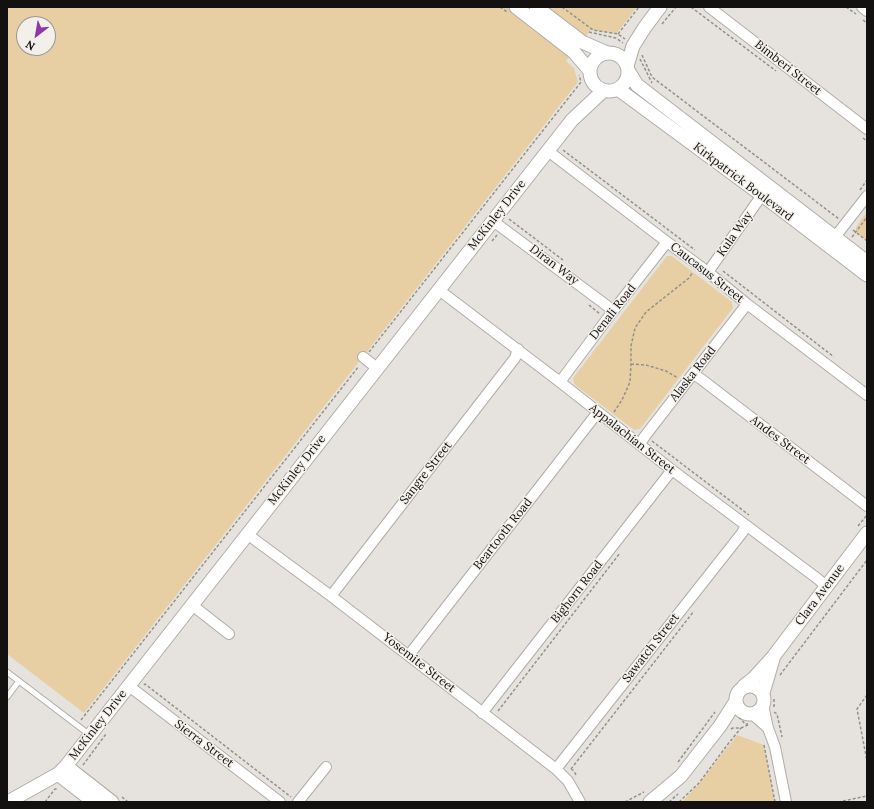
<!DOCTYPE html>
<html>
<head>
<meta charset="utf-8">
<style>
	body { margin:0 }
	#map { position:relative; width:874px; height:809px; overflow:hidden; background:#e6e3de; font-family:Lora,serif }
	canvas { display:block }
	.frame { position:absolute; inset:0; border:8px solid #121110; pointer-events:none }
	.north { position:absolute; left:16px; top:16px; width:40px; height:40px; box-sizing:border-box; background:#f3f0eb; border:1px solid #999793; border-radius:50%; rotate:211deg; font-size:11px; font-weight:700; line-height:16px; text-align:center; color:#121110 }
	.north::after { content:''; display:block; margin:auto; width:14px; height:18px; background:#8c39a8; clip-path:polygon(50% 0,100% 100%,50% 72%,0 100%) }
</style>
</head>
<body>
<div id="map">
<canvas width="874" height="809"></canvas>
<div class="frame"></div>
<div class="north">N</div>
</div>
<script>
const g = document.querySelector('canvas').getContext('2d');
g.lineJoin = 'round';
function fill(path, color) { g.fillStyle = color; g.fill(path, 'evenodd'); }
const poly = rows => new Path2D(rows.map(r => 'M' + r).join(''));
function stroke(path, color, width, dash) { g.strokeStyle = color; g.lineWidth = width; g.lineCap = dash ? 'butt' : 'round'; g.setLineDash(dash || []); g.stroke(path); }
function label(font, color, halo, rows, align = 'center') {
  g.font = font + ' Lora,serif'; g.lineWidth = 3; g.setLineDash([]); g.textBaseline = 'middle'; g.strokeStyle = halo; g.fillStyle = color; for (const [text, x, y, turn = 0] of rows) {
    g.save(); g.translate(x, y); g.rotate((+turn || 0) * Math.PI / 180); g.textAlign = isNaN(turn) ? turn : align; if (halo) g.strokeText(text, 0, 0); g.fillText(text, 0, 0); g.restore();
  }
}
const green = poly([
	[7,7,637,7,616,34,591,30,566,61,574,68,578,82,84,713,7,654],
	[24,24,48,24,48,48,24,48],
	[867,212,867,241,856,232,856,227],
	[667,256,672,256,732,302,733,308,640,429,634,430,574,384,573,378],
	[737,735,764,745,775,802,682,802,698,785]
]);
const path = poly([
	[500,7,507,12],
	[562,7,593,30,618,34,625,39],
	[691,7,776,71],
	[846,7,856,14],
	[863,20,867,23],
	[662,24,676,7],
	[589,32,616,38,623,43],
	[618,34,639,7],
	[642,55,652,77,839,219],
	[640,59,652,83],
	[863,138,867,141],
	[563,150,695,250],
	[860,190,867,180],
	[509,219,563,260],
	[853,230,867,241],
	[852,237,867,217],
	[492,241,497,235],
	[723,271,834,357],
	[589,305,600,314],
	[369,352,581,82,579,75],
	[631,364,646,365,666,371,678,378],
	[614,412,622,400,630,382,631,364,631,346,635,328,646,312,689,278,693,272],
	[652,441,749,515],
	[858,526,867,515],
	[780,675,867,560],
	[144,685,145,684,291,797],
	[867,695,857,709,867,761],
	[774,707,774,697],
	[498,711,620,553],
	[774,712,777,714,782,737],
	[739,717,745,724,748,724],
	[81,720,359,366],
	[731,729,733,728,741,728,750,724],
	[764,745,775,802],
	[678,762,715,712],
	[83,765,106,734],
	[571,769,694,611],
	[571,769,574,771,576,775],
	[122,797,128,802],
	[45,802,55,789,58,789],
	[625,802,644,792],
	[669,802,678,794],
	[679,802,699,783,728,744,741,728],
	[838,802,867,796]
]);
const service = poly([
	[7,672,90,735],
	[7,697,19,681]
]);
const minor = poly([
	[709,7,867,129],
	[862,7,867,11],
	[548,151,667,242,708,272,747,304,867,395],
	[493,221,606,305,613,311],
	[831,242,867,196],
	[708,272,762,195],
	[439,290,560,382,672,470,818,579,827,587],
	[363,357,377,368],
	[693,374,701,379,867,506],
	[560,382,613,311,667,242],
	[640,444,645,436,747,304],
	[247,534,331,596,556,769,568,781,580,802],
	[331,596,515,358,518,349],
	[192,605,229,634],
	[409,655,598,412],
	[129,686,280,802],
	[763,705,768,728,775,747,786,802],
	[482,713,672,470],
	[752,714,768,728],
	[556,769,742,533,746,526],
	[298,802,326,767]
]);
const tertiary = poly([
	[516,7,574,52,590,71],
	[536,7,582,42,607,53],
	'590 72a19 19 0 1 1 38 0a19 19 0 1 1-38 0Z',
	[627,66,633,46,645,27,660,7],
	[629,72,637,85,867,262],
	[618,89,774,204,867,275],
	'736 700a14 14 0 1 1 28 0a14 14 0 1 1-28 0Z',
	[744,686,753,679,773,657,867,533],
	[763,693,773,659],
	[66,766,112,802],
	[58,774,94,802],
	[8,802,58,774,66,766,572,120,603,91],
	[650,802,681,776,720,726,736,701]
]);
const streetNames = [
	["Bimberi Street",788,68,38],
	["Kirkpatrick Boulevard",743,182,37],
	["McKinley Drive",497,215,-52],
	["Kula Way",735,234,-55],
	["Diran Way",554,265,37],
	["Caucasus Street",707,273,38],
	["Denali Road",613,312,-52],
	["Alaska Road",693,374,-52],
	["Appalachian Street",632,439,38],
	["Andes Street",780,440,37],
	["McKinley Drive",297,470,-52],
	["Sangre Street",426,473,-52],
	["Beartooth Road",503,534,-52],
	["Bighorn Road",577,592,-52],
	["Clara Avenue",820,595,-53],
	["Sawatch Street",651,648,-52],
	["Yosemite Street",419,663,38],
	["McKinley Drive",98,725,-52],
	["Sierra Street",204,744,37]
];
fill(green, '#e7cfa3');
stroke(service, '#b0ada8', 7);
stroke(minor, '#b0ada8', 12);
stroke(tertiary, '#b0ada8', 15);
stroke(path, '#93918d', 1.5, [3, 2]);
stroke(service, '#fff', 5);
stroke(minor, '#fff', 10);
stroke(tertiary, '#fff', 13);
label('12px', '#121110', '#f3f0eb', streetNames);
</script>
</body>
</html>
